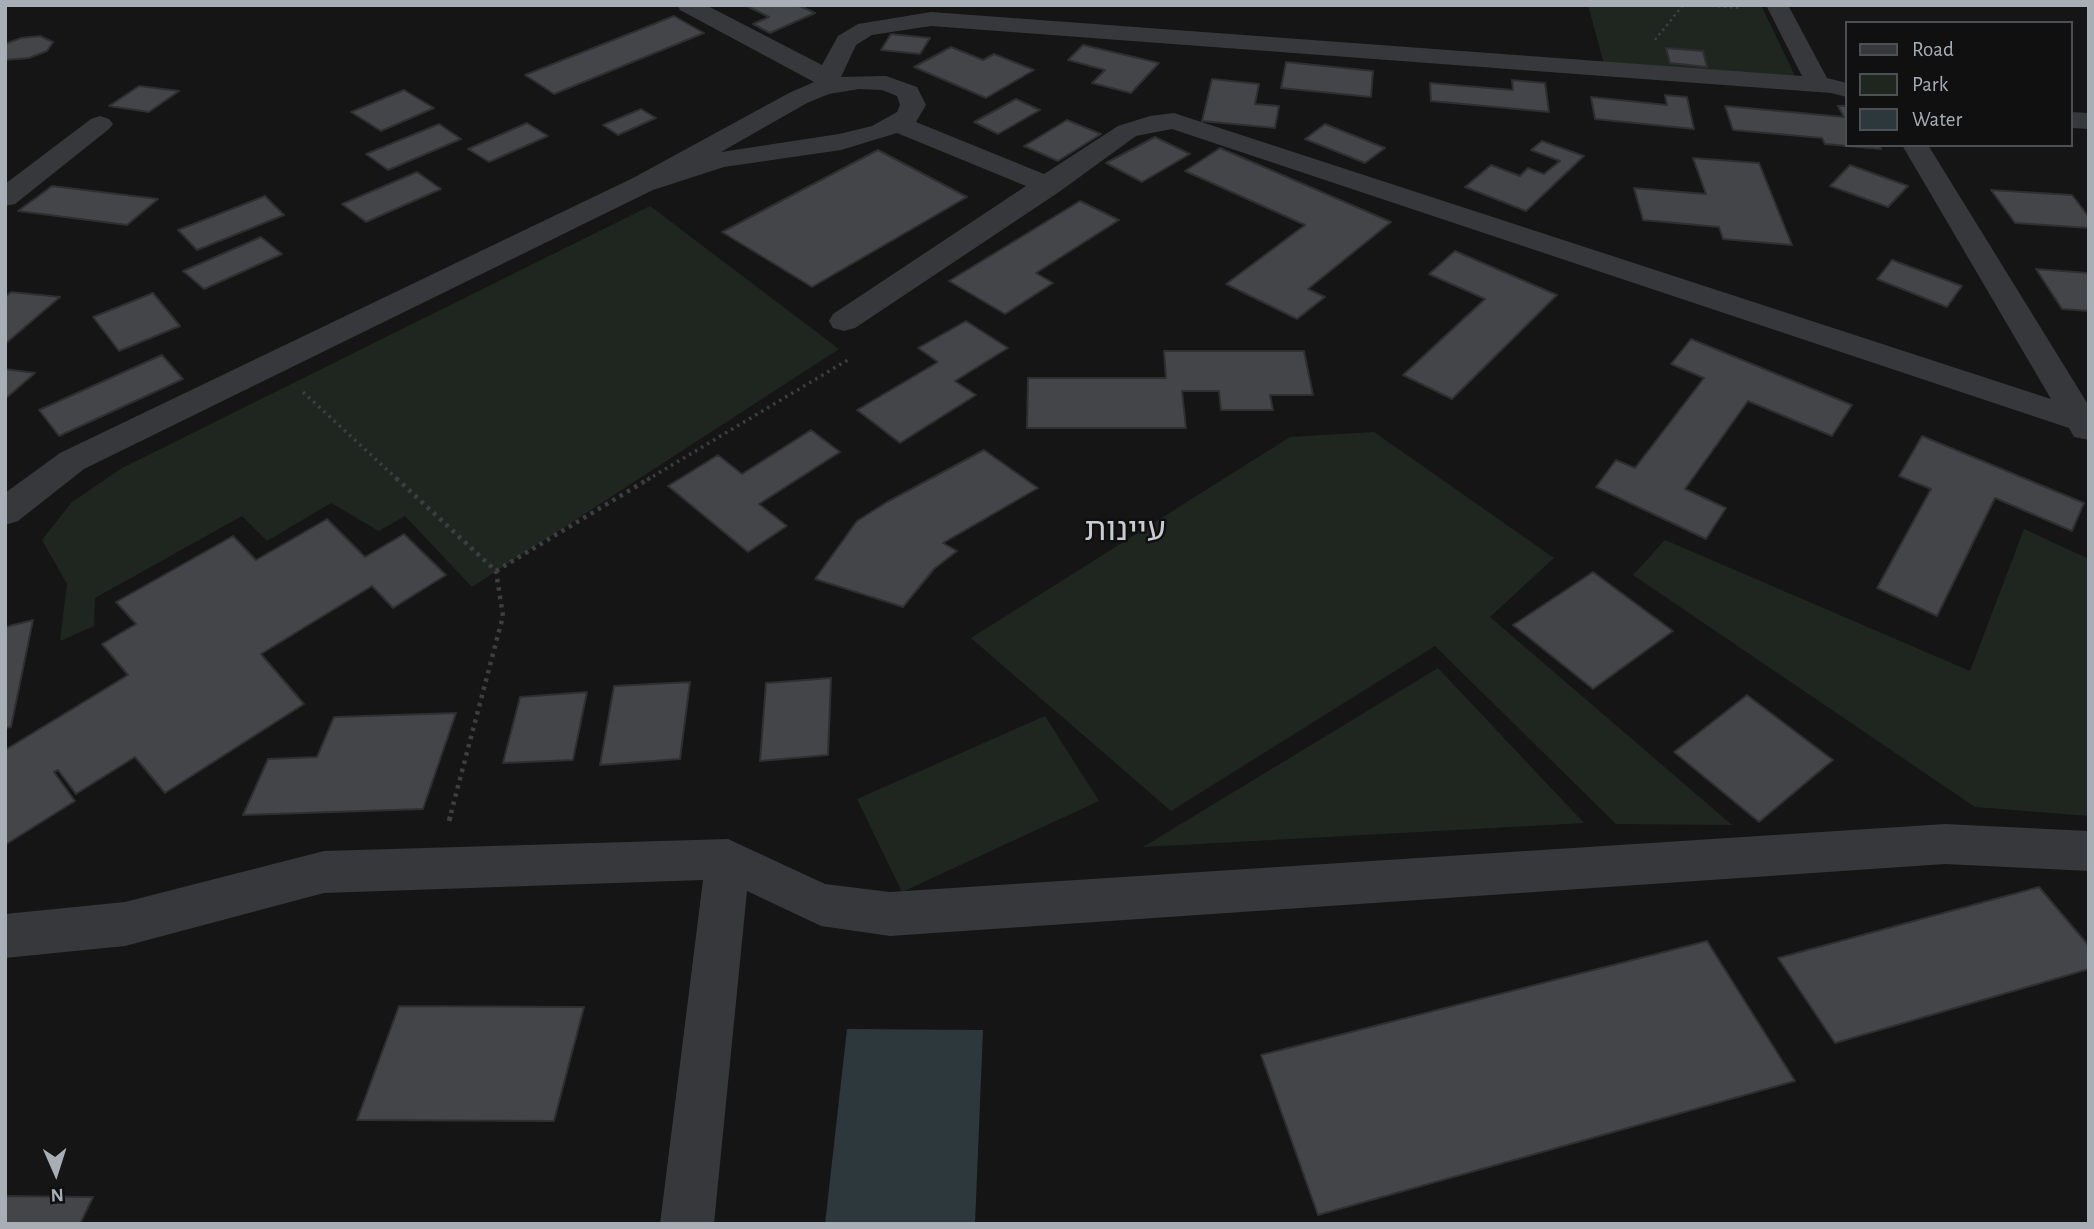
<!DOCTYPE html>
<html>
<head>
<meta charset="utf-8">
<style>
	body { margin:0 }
	#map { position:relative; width:2094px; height:1229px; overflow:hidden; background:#151516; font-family:"Alegreya Sans",sans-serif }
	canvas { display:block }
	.frame { position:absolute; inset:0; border:7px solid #a7aeb6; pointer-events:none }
	.legend { position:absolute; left:1845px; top:21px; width:228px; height:126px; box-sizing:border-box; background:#101011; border:2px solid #4c4f53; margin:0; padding:9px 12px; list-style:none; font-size:21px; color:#a7aeb6 }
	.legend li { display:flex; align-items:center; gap:14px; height:35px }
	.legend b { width:35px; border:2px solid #4c4f53 }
	.north { position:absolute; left:21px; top:1138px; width:70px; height:70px; -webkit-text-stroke:5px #101011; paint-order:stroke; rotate:177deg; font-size:19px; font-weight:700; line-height:28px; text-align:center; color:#a7aeb6 }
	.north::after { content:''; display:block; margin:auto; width:24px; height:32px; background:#a7aeb6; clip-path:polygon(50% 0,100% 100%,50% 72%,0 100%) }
</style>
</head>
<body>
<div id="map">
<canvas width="2094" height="1229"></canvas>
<div class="frame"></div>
<ul class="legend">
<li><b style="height:9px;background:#36383b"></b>Road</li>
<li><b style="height:19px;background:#1f261f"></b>Park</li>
<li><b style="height:19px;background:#2d383c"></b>Water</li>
</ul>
<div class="north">N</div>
</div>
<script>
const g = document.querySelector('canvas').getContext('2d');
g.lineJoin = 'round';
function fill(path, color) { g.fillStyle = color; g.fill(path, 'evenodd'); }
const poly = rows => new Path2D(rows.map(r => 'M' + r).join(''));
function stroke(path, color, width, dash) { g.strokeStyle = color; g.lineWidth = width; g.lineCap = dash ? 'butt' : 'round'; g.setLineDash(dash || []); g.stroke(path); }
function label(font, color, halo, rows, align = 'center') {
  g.font = font + ' "Alegreya Sans","Noto Sans Hebrew",sans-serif'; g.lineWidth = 5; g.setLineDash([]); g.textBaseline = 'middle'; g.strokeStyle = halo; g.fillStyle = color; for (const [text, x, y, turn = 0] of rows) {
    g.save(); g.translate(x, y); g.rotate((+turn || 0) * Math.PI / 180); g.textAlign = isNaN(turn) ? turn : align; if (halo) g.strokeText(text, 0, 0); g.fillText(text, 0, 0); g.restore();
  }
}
const green = poly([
	[1588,5,1761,5,1796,78,1604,64],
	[650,206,839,349,472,587,405,516,379,531,331,503,267,541,242,516,95,598,94,626,60,641,67,584,42,540,72,502,122,468],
	[1374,432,1554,558,1490,617,1732,825,1616,824,1435,646,1171,811,971,638,1290,437],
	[2024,529,2089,559,2089,816,1975,807,1633,575,1665,540,1970,671],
	[1438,668,1584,823,1143,847],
	[1045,716,1099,801,902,892,857,799]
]);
const water = poly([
	[847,1029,983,1030,975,1224,825,1224]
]);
const building = poly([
	[745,5,798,5,815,13,770,33,753,24,769,17,745,5],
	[674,16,704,33,554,94,525,75,674,16],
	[891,34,930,38,920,54,881,50,891,34],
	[40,36,53,42,47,51,29,58,5,60,5,44,21,38,40,36],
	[1083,45,1159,63,1131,93,1092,83,1105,70,1068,60,1083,45],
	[951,47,983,60,994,54,1034,70,986,98,914,67,951,47],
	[1666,48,1703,51,1707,67,1670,63,1666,48],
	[1286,62,1373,71,1371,97,1281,88,1286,62],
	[1212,79,1259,84,1255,104,1279,106,1275,128,1202,121,1212,79],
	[1512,80,1545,83,1549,112,1431,101,1430,83,1513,90,1512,80],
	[139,86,179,91,149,112,109,106,139,86],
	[404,90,434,108,381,131,351,112,404,90],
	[1665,95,1687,97,1694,129,1595,119,1591,97,1667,105,1665,95],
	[1016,99,1040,110,998,134,974,122,1016,99],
	[1725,106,1844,117,1838,106,1847,106,1847,145,1879,145,1881,149,1825,144,1822,138,1733,130,1725,106],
	[641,109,656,118,618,135,603,125,641,109],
	[1067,120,1101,134,1058,161,1024,146,1067,120],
	[527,123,548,136,489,162,468,149,527,123],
	[439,124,461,139,388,170,366,154,439,124],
	[1325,124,1385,148,1365,163,1305,139,1325,124],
	[1155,137,1190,154,1142,182,1106,163,1155,137],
	[1542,141,1584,156,1526,211,1465,187,1491,165,1520,176,1528,168,1544,174,1560,161,1531,150,1542,141],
	[1220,148,1391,222,1308,289,1325,297,1297,319,1226,284,1305,225,1185,171,1220,148],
	[878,150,967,197,812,287,722,232,878,150],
	[1693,158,1759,163,1792,245,1723,239,1719,227,1643,220,1634,188,1706,194,1693,158],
	[1850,165,1908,186,1888,207,1830,186,1850,165],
	[417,172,441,189,366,222,342,204,417,172],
	[52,186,158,199,127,225,18,211,52,186],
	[1991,190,2072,195,2089,217,2089,228,2015,223,1991,190],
	[265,196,284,215,197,250,178,230,265,196],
	[1080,201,1119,220,1036,273,1053,283,1005,314,949,281,1080,201],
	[261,237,282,254,204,289,183,271,261,237],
	[1455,251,1557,295,1452,399,1403,375,1485,299,1429,274,1455,251],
	[1892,260,1962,286,1947,307,1877,279,1892,260],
	[2036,269,2089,273,2089,311,2062,309,2036,269],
	[11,292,60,297,5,344,5,297,11,292],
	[153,293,180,326,119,351,93,317,153,293],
	[966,321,1008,348,955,381,976,395,900,443,857,410,938,362,918,348,966,321],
	[1691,339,1852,405,1832,436,1748,401,1685,489,1726,508,1706,539,1596,487,1616,460,1635,468,1704,378,1671,364,1691,339],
	[1164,351,1304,351,1313,395,1270,395,1273,410,1221,410,1219,391,1182,391,1186,428,1027,428,1028,378,1166,378,1164,351],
	[162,355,183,379,59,436,39,410,162,355],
	[5,369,35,373,5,399,5,369],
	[811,430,840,452,759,504,787,526,748,552,668,486,718,455,742,474,811,430],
	[1922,436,2084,503,2072,531,1995,498,1937,616,1877,588,1931,489,1899,476,1922,436],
	[984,450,1038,488,943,543,957,551,934,569,903,607,815,579,857,521,887,502,984,450],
	[327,519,365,557,404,534,446,575,393,608,372,586,261,654,304,704,165,793,135,757,76,794,58,770,54,772,75,801,5,845,5,750,128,675,102,644,136,624,116,602,233,536,256,560,327,519],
	[1593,572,1673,631,1593,689,1513,625,1593,572],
	[33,620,11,727,5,728,5,627,33,620],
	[831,678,828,755,760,761,766,683,831,678],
	[690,682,680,759,600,765,614,686,690,682],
	[587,692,573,760,503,763,520,697,587,692],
	[1747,695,1833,760,1759,822,1674,752,1747,695],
	[456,713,423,809,243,815,268,759,317,757,334,717,456,713],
	[2039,887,2089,946,2089,969,1835,1043,1778,958,2039,887],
	[1707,941,1795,1081,1318,1215,1261,1055,1707,941],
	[399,1006,584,1007,554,1121,357,1120,399,1006],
	[5,1196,93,1197,80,1224,5,1224,5,1196]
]);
const pathFar3 = poly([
	[1700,5,1741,8],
	[1655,40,1683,5]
]);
const pathFar2 = poly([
	[303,392,398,480],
	[647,480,851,358]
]);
const pathFar1 = poly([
	[396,478,496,571,503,616,451,813],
	[496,571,650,478]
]);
const path = poly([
	[449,821,452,811]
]);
const minor = poly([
	[677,5,706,5,822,65,838,36,858,24,931,12,1802,76,1766,5,1788,5,1827,78,1847,83,1847,97,1831,93,931,26,872,35,856,45,841,77,886,76,917,87,926,105,916,122,1044,174,1118,126,1150,116,1174,113,1183,116,2051,399,1902,145,1928,145,2089,406,2089,440,2074,437,2069,428,1172,129,1136,136,1059,192,855,328,844,331,833,328,829,321,833,314,1026,186,897,133,841,150,724,167,653,190,84,469,18,521,5,525,5,493,60,453,633,178,789,93,814,82,680,10,677,5],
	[859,89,882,90,897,96,900,105,897,112,872,126,839,134,721,152,807,103,829,94,859,89],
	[2071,112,2089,113,2089,129,2071,128,2071,112],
	[100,116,109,119,113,124,109,129,15,204,5,206,5,184,91,119,100,116],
	[1945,824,2089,831,2089,871,1945,864,890,936,821,926,747,891,714,1224,660,1224,703,880,324,893,125,946,5,958,5,914,125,902,324,851,728,839,825,884,890,892,1945,824]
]);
const quarterNames = [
	["עיינות",1125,530]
];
fill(green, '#1f261f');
fill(water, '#2d383c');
fill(building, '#444549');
stroke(building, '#2f2f32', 2);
stroke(pathFar3, '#3c3f42', 2.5, [2.5, 3.5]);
stroke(pathFar2, '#3c3f42', 3.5, [2.5, 4.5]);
stroke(pathFar1, '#3c3f42', 4.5, [3.5, 5]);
stroke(path, '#3c3f42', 5, [4.5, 7]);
fill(minor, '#36383b');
label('32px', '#c8ccd2', '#101011', quarterNames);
</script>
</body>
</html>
